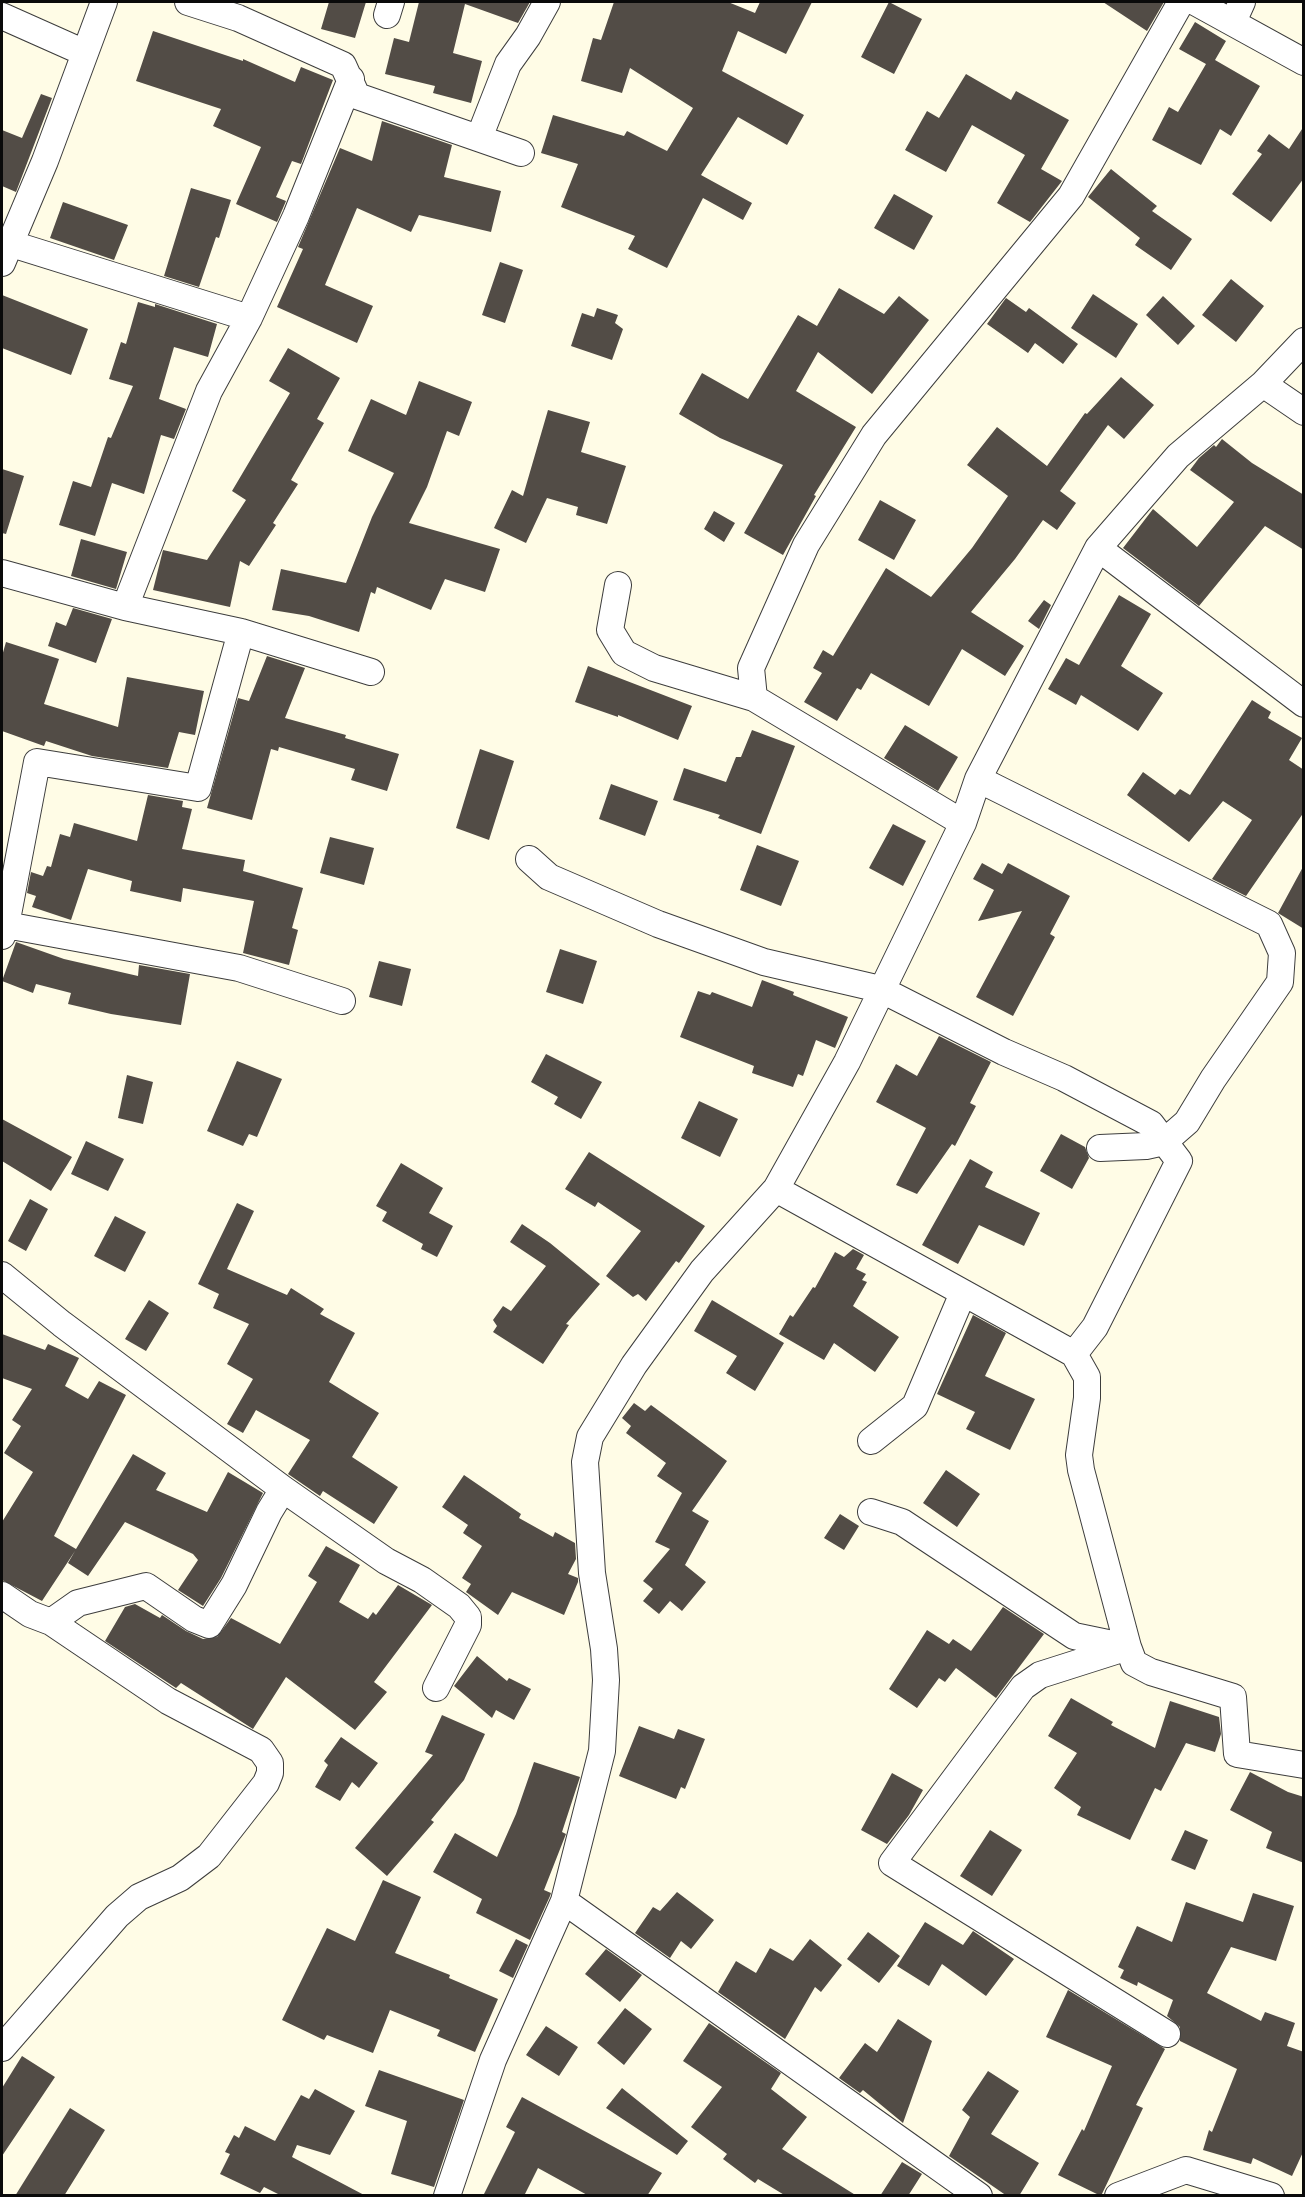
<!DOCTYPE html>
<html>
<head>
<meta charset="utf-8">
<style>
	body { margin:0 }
	#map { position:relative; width:1305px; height:2197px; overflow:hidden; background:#fffce6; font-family:"PT Serif",serif }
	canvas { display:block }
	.frame { position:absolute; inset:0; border:3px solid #0a0a0a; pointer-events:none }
</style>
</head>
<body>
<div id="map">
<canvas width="1305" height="2197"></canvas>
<div class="frame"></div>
</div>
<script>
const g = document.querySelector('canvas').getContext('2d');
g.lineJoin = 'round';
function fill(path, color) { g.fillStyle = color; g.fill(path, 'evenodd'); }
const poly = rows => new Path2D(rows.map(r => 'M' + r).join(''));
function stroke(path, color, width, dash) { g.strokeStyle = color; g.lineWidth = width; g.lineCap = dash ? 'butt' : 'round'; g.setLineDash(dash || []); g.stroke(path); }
const building = poly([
	[329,2,366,2,355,38,321,29],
	[419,2,530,2,518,23,465,4,453,53,482,61,471,103,433,93,435,86,385,74,394,38,409,42],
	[614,2,728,2,755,13,760,2,812,2,786,54,738,31,722,71,804,115,787,145,738,117,701,175,752,203,743,220,703,198,667,268,628,249,635,236,561,207,578,164,541,153,553,115,624,136,627,131,667,151,693,108,630,68,622,93,581,81,593,38,601,40],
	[889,2,922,19,894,74,861,57],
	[1103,2,1164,2,1147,31],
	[1195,22,1226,41,1215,60,1260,86,1231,136,1220,129,1201,165,1152,140,1169,107,1178,112,1206,64,1179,49],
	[153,31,243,61,243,59,295,82,301,67,333,80,301,164,292,161,276,197,286,201,277,222,236,204,261,147,213,126,221,109,136,81],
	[966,74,1011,100,1016,91,1069,120,1041,169,1062,181,1030,222,997,203,1025,155,972,125,946,172,905,150,927,111,939,118],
	[41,94,52,98,16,192,2,186,2,130,22,138],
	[382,121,452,145,444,177,501,191,491,232,419,215,411,232,357,208,325,285,373,306,357,343,277,307,303,249,298,247,340,148,372,161],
	[1304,126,1304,178,1271,222,1232,194,1262,154,1257,151,1269,134,1289,149],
	[1111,169,1157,206,1152,211,1192,239,1171,270,1135,245,1140,238,1088,197],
	[191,188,231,200,219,238,216,237,199,287,164,276],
	[894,194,933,216,914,250,874,228],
	[63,202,128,225,114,260,50,238],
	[500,262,523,270,505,323,482,315],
	[1231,279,1264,306,1236,342,1202,315],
	[839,288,884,314,899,296,929,320,872,394,818,352,796,391,856,427,814,495,816,496,783,555,744,533,783,465,720,438,679,414,702,373,748,399,798,315,817,326],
	[1093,294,1138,324,1116,358,1071,328],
	[2,295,88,329,71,375,2,348],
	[1163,296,1195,326,1178,345,1146,315],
	[1006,298,1026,312,1029,308,1078,344,1063,364,1035,343,1028,353,987,324],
	[138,302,155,307,155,304,217,324,208,357,174,347,159,399,186,409,174,439,161,435,144,494,112,483,95,536,59,525,73,481,91,487,108,437,111,438,133,386,109,379,121,342,126,344],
	[597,308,618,315,615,323,623,329,612,360,571,346,582,313,594,317],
	[288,348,340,378,317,419,324,423,291,480,298,484,273,523,276,525,249,566,240,561,230,607,153,590,163,550,207,560,246,500,232,491,290,393,269,381],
	[1121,377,1154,405,1124,439,1108,425,1060,491,1076,503,1057,530,1043,520,1015,559,971,612,1024,646,1005,676,962,649,929,706,871,673,861,690,857,688,837,721,804,702,822,673,813,668,823,650,833,656,886,568,931,597,972,548,1008,496,967,465,997,427,1047,466,1085,413,1087,414],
	[419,381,472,402,459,436,447,431,427,487,409,523,500,549,485,592,445,579,431,610,377,587,375,594,371,592,359,632,309,616,272,610,281,569,346,583,372,517,394,473,348,451,371,399,406,415],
	[548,410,590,422,581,452,626,466,607,524,576,515,578,507,547,498,526,543,494,528,512,490,523,496],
	[1222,439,1252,463,1304,495,1304,550,1265,526,1199,606,1123,548,1153,509,1197,547,1234,502,1190,470,1199,458,1214,445,1216,447],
	[2,469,24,476,6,534,2,533],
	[880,500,916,520,894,560,858,540],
	[714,511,735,523,724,542,704,529],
	[81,539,127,552,116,589,71,576],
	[1119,595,1151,614,1121,666,1163,693,1138,731,1081,695,1076,705,1048,689,1066,658,1079,665],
	[1044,600,1051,605,1039,629,1028,621],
	[73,608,112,619,96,663,48,646,56,622,66,626],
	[6,642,59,659,44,704,118,727,127,677,204,691,195,735,179,732,168,768,92,756,46,741,44,746,2,731,2,656],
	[267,656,305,668,285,718,346,735,345,738,399,754,387,791,351,780,355,769,279,747,278,751,271,749,252,820,207,808,238,698,249,701],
	[588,666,692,706,678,740,618,715,618,717,575,702],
	[1252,700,1271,712,1268,718,1302,738,1289,760,1304,770,1304,812,1246,896,1212,879,1252,820,1223,801,1189,842,1127,795,1143,772,1175,795,1180,789,1190,795],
	[905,725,958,757,938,791,884,758],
	[752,730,795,746,761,834,718,818,720,815,673,800,684,768,726,782,736,757,741,757],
	[480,749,514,761,489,840,456,828],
	[611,784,658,801,645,836,599,819],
	[148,795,183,801,182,807,192,809,182,849,245,860,243,871,303,888,292,928,298,930,289,965,243,953,254,901,183,888,181,902,130,891,132,881,88,869,71,920,32,907,36,896,27,893,31,872,43,876,47,866,51,867,60,834,70,837,74,823,137,841],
	[893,824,926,841,903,886,869,868],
	[330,837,374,848,364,885,320,873],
	[757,845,799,861,781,906,740,890],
	[982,863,1002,874,1008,863,1070,896,1050,934,1055,937,1013,1016,976,997,1022,911,978,921,994,890,973,879],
	[1304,865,1304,929,1278,913],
	[16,942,64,959,138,976,139,965,190,974,181,1025,111,1014,68,1004,71,993,36,984,33,993,2,981],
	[560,949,597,961,583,1004,546,992],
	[379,961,411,969,402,1006,369,997],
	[762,980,794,992,793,995,848,1017,835,1048,816,1040,803,1076,798,1074,793,1087,752,1073,754,1066,680,1037,698,991,710,995,712,992,752,1007],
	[939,1036,991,1062,970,1103,976,1106,955,1146,952,1144,917,1194,896,1185,926,1128,876,1102,896,1064,917,1076],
	[546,1054,602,1082,581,1119,554,1104,558,1097,531,1082],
	[237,1061,282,1079,257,1137,249,1134,243,1146,207,1131],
	[127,1075,153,1082,143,1124,118,1118],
	[699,1101,738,1119,720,1157,681,1138],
	[2,1119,72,1157,51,1191,2,1161],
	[1061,1134,1085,1147,1089,1158,1072,1189,1040,1171],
	[86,1141,124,1159,108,1191,71,1174],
	[589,1152,705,1226,679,1263,676,1261,646,1301,638,1294,633,1297,606,1276,641,1231,598,1202,595,1207,565,1189],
	[970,1159,993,1172,985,1187,1040,1213,1024,1246,979,1225,958,1264,922,1245],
	[401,1163,443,1188,429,1213,453,1226,437,1257,421,1249,423,1244,382,1221,387,1212,376,1206],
	[30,1199,48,1209,26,1251,8,1241],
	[237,1203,254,1211,227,1269,287,1295,291,1288,324,1309,320,1314,355,1333,329,1382,379,1413,352,1457,398,1487,374,1524,323,1491,320,1496,288,1474,310,1440,256,1410,243,1433,227,1424,253,1379,227,1364,249,1324,213,1308,219,1294,198,1284],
	[115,1216,146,1232,125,1272,94,1256],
	[522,1224,550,1243,600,1284,566,1324,569,1325,543,1364,493,1332,497,1326,493,1320,503,1306,511,1311,546,1266,510,1242],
	[853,1249,864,1255,856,1269,866,1274,862,1280,867,1282,853,1306,899,1337,875,1372,834,1343,824,1360,779,1334,790,1315,793,1317,813,1287,815,1288,835,1252,844,1257],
	[149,1300,169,1313,146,1351,125,1339],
	[712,1300,784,1343,755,1391,726,1373,737,1356,694,1331],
	[973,1315,1006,1333,985,1376,1035,1399,1010,1450,966,1429,975,1412,937,1394],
	[2,1334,45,1350,48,1344,79,1358,65,1386,88,1399,99,1381,126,1395,54,1536,76,1549,133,1454,166,1473,156,1490,207,1512,228,1472,263,1493,221,1578,203,1606,178,1590,198,1560,193,1554,125,1522,88,1576,68,1563,75,1551,42,1601,2,1580,2,1522,33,1472,4,1453,21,1426,12,1420,32,1389,2,1378],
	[634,1403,645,1411,651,1405,727,1461,692,1511,709,1521,685,1565,706,1582,682,1611,670,1601,659,1614,643,1601,653,1589,643,1581,670,1549,655,1542,682,1493,657,1476,666,1463,626,1433,631,1426,622,1418],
	[946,1470,980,1494,957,1527,923,1503],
	[464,1475,521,1514,519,1518,553,1537,555,1532,575,1543,576,1559,568,1574,578,1578,578,1582,564,1615,512,1592,498,1615,466,1592,471,1584,462,1578,482,1546,463,1533,468,1525,442,1507],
	[840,1514,859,1526,844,1550,824,1538],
	[326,1546,360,1565,339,1602,368,1619,373,1612,376,1615,398,1585,432,1605,374,1682,387,1692,355,1730,286,1677,253,1729,181,1683,176,1688,105,1641,125,1607,135,1604,160,1618,162,1615,186,1631,203,1639,217,1637,231,1618,280,1644,317,1582,308,1576],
	[1003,1607,1044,1634,996,1698,956,1668,945,1682,939,1678,917,1708,889,1689,927,1630,949,1644,953,1639,971,1651],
	[477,1656,507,1681,509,1678,531,1689,514,1720,496,1710,492,1718,454,1686],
	[1071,1698,1113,1722,1111,1725,1155,1748,1170,1701,1219,1717,1221,1734,1215,1752,1186,1743,1161,1791,1155,1788,1130,1840,1077,1815,1081,1807,1054,1788,1077,1753,1048,1736],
	[442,1715,485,1734,464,1780,431,1820,434,1822,387,1876,355,1848,433,1755,425,1752],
	[639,1726,674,1739,678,1729,705,1739,685,1789,681,1787,676,1799,619,1776],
	[341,1737,378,1763,359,1788,352,1782,340,1801,315,1787,328,1765,324,1761],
	[534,1762,580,1777,562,1832,566,1834,564,1839,544,1890,551,1893,550,1896,530,1940,476,1913,482,1899,433,1872,455,1833,497,1857,516,1814],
	[1250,1772,1288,1792,1304,1797,1304,1863,1266,1848,1272,1832,1230,1810],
	[892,1773,923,1790,909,1815,887,1844,861,1830],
	[990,1830,1022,1850,992,1896,960,1876],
	[1185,1830,1208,1840,1195,1870,1171,1860],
	[383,1880,421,1897,395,1953,450,1975,449,1978,498,1999,475,2052,437,2036,440,2030,390,2010,373,2053,327,2035,324,2040,282,2020,327,1928,355,1941],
	[677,1892,714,1920,691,1949,681,1941,670,1958,635,1933,653,1907,660,1911],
	[1253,1893,1294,1906,1276,1961,1231,1947,1207,1993,1261,2021,1265,2012,1295,2023,1287,2046,1304,2052,1304,2150,1292,2176,1253,2158,1251,2164,1203,2150,1209,2130,1212,2132,1237,2069,1180,2041,1180,2027,1167,2016,1173,2000,1138,1982,1137,1986,1120,1978,1124,1970,1118,1967,1137,1926,1172,1942,1186,1902,1243,1922],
	[925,1922,963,1945,973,1931,1014,1959,986,1996,942,1964,929,1986,897,1966],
	[868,1932,900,1956,879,1983,847,1959],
	[516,1939,528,1945,513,1978,499,1971],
	[810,1939,842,1965,821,1992,815,1987,785,2039,718,1992,736,1961,756,1973,770,1948,793,1961],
	[606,1949,642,1975,620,2002,585,1974],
	[1068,1990,1165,2049,1136,2105,1143,2108,1101,2196,1058,2175,1082,2129,1084,2131,1112,2066,1046,2037],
	[625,2008,652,2029,624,2065,597,2043],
	[898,2019,932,2041,903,2123,863,2090,860,2093,839,2078,865,2043,877,2052],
	[709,2023,781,2073,771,2089,807,2117,782,2149,857,2196,786,2196,758,2179,755,2183,723,2159,727,2154,691,2127,722,2087,683,2061],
	[546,2026,578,2047,559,2076,526,2055],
	[22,2056,55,2077,2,2156,2,2088],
	[379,2070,464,2100,434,2187,391,2174,407,2121,365,2106],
	[988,2071,1019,2091,991,2134,1039,2163,1019,2196,1007,2196,949,2156,970,2117,962,2110],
	[622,2088,688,2141,677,2155,606,2108],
	[315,2089,355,2111,330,2155,297,2145,292,2157,366,2196,282,2196,264,2187,260,2193,220,2174,230,2154,225,2152,234,2135,239,2138,245,2126,275,2141,301,2095,309,2099],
	[522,2097,662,2173,647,2196,589,2196,538,2168,524,2196,483,2196,515,2132,506,2127],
	[70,2108,105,2130,64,2196,15,2196],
	[902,2162,922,2174,908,2196,880,2196]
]);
const minor = poly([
	[188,2,238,18,343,65,357,96,521,153],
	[1195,2,1304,62],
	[387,15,391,2],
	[2,16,85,53],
	[1233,22,1242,2],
	[479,138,508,64,528,36,547,2],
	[2,241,249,318],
	[2,263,45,161,104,2],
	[1263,384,1304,412],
	[1098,548,1304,704],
	[2,573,125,607,241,632,371,672],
	[618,585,610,630,624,653,654,668,754,698],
	[125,607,209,391,249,318,296,216,351,79],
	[978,779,1269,924,1282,953,1280,982,1213,1079,1187,1122,1164,1142,1146,1146,1100,1148],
	[963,823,754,698,751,668,806,545,874,435,1071,196,1181,2],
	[529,859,549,877,658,924,764,962,880,989,1004,1052,1064,1078,1151,1124,1179,1161,1095,1327,1074,1354],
	[6,925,239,968,342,1001],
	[2,936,6,925,37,762,198,788,241,632],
	[776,1189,1074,1354,1087,1377,1087,1398,1079,1455,1081,1470,1128,1647,1134,1663,1151,1672,1233,1697,1237,1754,1304,1765],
	[2,1275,62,1324,283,1489,386,1561,422,1580,459,1606,468,1617,468,1625,436,1688],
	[871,1441,915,1406,963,1293],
	[871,1512,902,1522,1074,1636,1127,1647],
	[2,1595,30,1614,51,1622,78,1603,146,1586,194,1619,209,1625,234,1585,269,1512,283,1489],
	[1128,1647,1040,1675,1023,1687,892,1863,1167,2034],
	[564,1901,979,2196],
	[2,2048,117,1916,139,1897,180,1878,209,1856,266,1783,270,1773,270,1763,261,1750,168,1701,51,1622],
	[447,2196,493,2060,564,1901,602,1751,606,1680,604,1649,592,1573,585,1462,590,1437,634,1365,702,1271,776,1189,847,1062,963,823,978,779,1098,548,1178,456,1263,384,1304,341],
	[1118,2196,1186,2170,1271,2196]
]);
fill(building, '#524c46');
stroke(minor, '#3d3d3d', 28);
stroke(minor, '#fff', 26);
</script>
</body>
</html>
